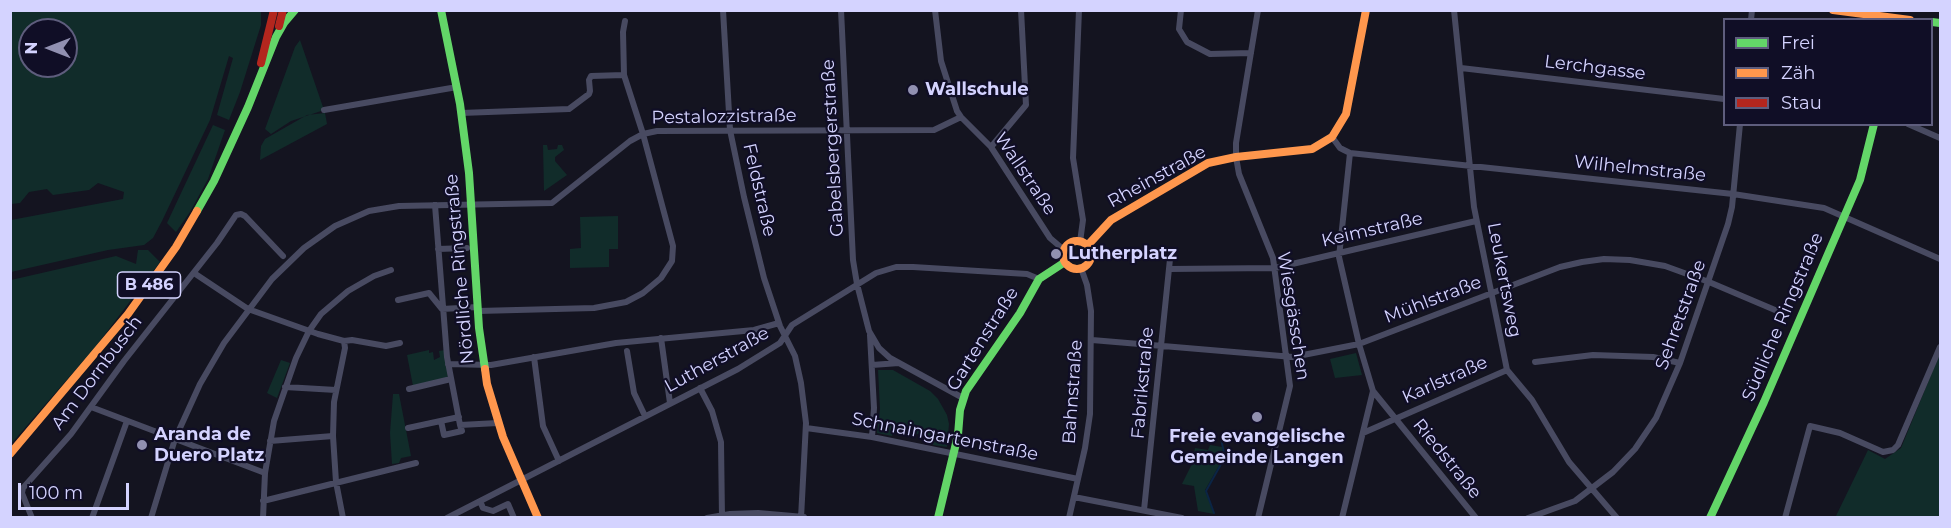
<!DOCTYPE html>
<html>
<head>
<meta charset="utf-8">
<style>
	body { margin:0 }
	#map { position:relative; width:1951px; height:528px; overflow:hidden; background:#141420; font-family:Montserrat,sans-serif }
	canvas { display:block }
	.frame { position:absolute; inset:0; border:12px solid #d4d3ff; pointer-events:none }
	.legend { position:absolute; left:1723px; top:18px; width:210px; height:108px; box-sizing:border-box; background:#100e26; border:2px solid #5e5d7d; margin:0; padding:8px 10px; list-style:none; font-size:18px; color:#d4d3ff }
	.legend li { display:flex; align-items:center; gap:12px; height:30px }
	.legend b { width:30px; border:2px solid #5e5d7d }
	.north { position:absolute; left:18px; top:18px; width:60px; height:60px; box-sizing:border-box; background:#100e26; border:2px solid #5e5d7d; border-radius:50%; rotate:270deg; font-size:16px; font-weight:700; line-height:24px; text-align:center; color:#d4d3ff }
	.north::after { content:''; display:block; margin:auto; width:21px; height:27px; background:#9190b1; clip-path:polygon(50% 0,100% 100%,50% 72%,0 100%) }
	.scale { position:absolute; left:18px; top:483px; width:111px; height:27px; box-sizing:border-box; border:3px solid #d4d3ff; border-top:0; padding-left:8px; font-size:18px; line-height:21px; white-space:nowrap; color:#d4d3ff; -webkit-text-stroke:4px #100e26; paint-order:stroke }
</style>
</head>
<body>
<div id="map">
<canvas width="1951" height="528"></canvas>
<div class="frame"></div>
<ul class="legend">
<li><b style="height:8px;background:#63d668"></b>Frei</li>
<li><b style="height:8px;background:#ff974d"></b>Zäh</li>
<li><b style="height:8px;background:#b3261e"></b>Stau</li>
</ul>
<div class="north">N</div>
<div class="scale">100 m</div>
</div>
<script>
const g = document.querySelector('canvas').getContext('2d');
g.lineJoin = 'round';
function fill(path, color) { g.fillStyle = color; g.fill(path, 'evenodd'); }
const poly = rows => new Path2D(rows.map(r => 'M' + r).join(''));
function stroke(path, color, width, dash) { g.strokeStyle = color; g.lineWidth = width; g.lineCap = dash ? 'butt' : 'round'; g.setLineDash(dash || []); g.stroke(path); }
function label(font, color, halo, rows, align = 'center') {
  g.font = font + ' Montserrat,sans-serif'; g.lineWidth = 4.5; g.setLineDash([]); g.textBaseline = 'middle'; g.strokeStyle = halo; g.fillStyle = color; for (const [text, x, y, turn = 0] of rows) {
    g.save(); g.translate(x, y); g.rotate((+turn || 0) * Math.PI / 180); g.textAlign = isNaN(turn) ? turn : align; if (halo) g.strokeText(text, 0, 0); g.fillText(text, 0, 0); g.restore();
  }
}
const green = poly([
	[11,10,261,11,261,25,240,92,229,120,217,115,233,58,229,56,210,120,162,221,153,238,144,245,108,250,11,272,11,220,123,199,124,192,98,183,89,190,53,195,47,189,29,192,20,203,11,204],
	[30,30,66,30,66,66,30,66],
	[300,40,324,110,291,121,271,134,265,129,295,47],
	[325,113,327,124,260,160,261,146,265,139,307,115],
	[213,125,225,130,208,179,190,212,176,232,167,223],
	[543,145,547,145,548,150,557,149,558,145,562,145,564,150,555,157,555,161,567,175,544,191],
	[618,216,618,249,609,249,609,267,570,268,570,249,581,248,580,217],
	[138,250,148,250,160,262,96,346,11,444,11,280,116,256,136,264],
	[429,350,429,353,433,352,434,360,440,357,439,351,445,350,448,378,413,386,407,355],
	[1356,353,1362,375,1335,378,1330,359],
	[1940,353,1940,517,1835,518,1868,450,1885,459,1901,448],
	[281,360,290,363,277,398,267,393],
	[878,370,893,370,930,391,938,399,947,415,949,424,947,447,933,445,934,437,894,430,892,436,877,433,880,409],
	[393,394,399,394,411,456,401,458,399,463,392,464,390,433],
	[1210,445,1222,447,1224,457,1205,490,1214,514,1198,511,1194,486,1182,484,1192,464,1195,448,1208,450]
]);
const stream = poly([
	[1214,513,1206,491,1225,457,1221,439]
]);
const street = poly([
	[723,10,730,130,744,197,764,278,780,326,795,356,801,383,806,423,801,518],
	[841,10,853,260,857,284,869,331,879,348,890,358,963,398],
	[935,10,941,61,957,111,961,117,991,147,1050,238,1064,250],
	[1079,10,1073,158,1083,220,1080,242],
	[1181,10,1179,29,1187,42,1210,54,1251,53],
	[1454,10,1474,207,1507,370,1532,400,1569,462,1617,518],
	[1751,20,1752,10],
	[1461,68,1724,99],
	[624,75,623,32,625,21],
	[324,110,457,87],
	[461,113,569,109,589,94,590,91,589,80,591,76,624,75,643,134,673,246,672,261,661,278,643,293,626,302,594,308,478,311],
	[1908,124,1940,138],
	[1332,137,1340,148,1350,153,1733,194,1824,208,1940,259],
	[991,147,1026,105,1021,10],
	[435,205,447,357,460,425,498,423],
	[438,249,467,248],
	[1169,269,1275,268,1476,221],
	[194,273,248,309,318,334,344,341,352,340,386,346,400,343],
	[398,300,429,293,442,309,478,307],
	[870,335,874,408,872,437],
	[661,338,670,403],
	[1092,340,1293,357,1359,344,1560,267,1582,262,1604,259,1630,260,1665,266,1709,282,1775,310],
	[627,351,634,393,645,416],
	[534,357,543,426,559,461],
	[1535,362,1593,355,1653,357,1680,363],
	[448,364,491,365,616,343,754,330,779,323],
	[872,365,899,363],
	[285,387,336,390],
	[700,388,712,411,721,442,722,518],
	[409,389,451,379],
	[1373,391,1476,518],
	[91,407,265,473],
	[441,421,444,435,462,431,460,425],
	[408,428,459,417],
	[806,428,872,437,1078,479],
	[1363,433,1507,370],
	[270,441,333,436],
	[1074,497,1182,518],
	[263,501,416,463],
	[480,501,483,508,493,511,508,504,514,518],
	[1144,510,1170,259],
	[32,518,22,493,23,488,71,434,124,361,217,243,236,215,241,214,245,216,283,256],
	[92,518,127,421],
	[151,518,175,439,200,384,224,343,272,279,304,248,335,226,369,211,399,206,552,203,630,141,643,134,657,131,934,130,961,117],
	[263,518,265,473,274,421,296,358,309,331,321,314,348,291,374,276,391,270],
	[343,518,336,482,333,436,334,402,345,348,344,341],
	[447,518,738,369,780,343,792,325,876,273,896,267,913,267,1027,274,1039,279],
	[707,518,730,514,758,513,804,517],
	[1069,518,1085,448,1090,414,1091,311,1087,285,1081,268],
	[1258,518,1290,386,1273,258,1239,174,1236,157,1236,143,1258,10],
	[1342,518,1373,391,1359,344,1339,257,1350,153],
	[1528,518,1575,501,1613,472,1635,449,1656,418,1680,363,1728,224,1732,207,1740,124],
	[1785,518,1810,426,1840,433,1883,452,1893,450,1898,445,1940,347]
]);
const fast = poly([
	[441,10,460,104,469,173,479,328,485,369],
	[1932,22,1940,23],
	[197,211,214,181,248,107,276,37,284,23,295,10],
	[938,518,958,435,960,410,966,391,1020,313,1039,279,1065,262],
	[1710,518,1764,402,1860,180,1874,124]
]);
const slow = poly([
	[1833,10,1910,20],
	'1063 255a14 14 0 1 1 28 0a14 14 0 1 1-28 0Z',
	[1087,246,1111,220,1208,163,1236,157,1312,149,1332,137,1346,114,1366,10],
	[485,369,487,384,503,437,538,518],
	[10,454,128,314,176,247,197,211]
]);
const jam = poly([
	[279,26,283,10],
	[261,63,274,10]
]);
const markers = [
	[913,90,6,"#9190b1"],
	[1056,254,6,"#9190b1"],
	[1257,417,6,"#9190b1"],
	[142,445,6,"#9190b1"]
];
const shields = [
	[149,285,63]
];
const shieldNames = [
	["B 486",149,285]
];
const streetNames = [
	["Lerchgasse",1595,68,7],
	["Pestalozzistraße",724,117,-1],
	["Gabelsbergerstraße",833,148,-93],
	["Wilhelmstraße",1640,169,6],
	["Wallstraße",1025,174,56],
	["Rheinstraße",1157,177,-29],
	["Feldstraße",759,190,77],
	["Keimstraße",1372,230,-13],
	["Nördliche Ringstraße",460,269,-95],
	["Leukertsweg",1504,280,79],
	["Mühlstraße",1433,300,-21],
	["Sehretstraße",1681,315,-70],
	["Wiesgässchen",1293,316,81],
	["Südliche Ringstraße",1783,317,-67],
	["Gartenstraße",983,339,-58],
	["Lutherstraße",717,360,-29],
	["Am Dornbusch",97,373,-53],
	["Karlstraße",1445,380,-24],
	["Fabrikstraße",1143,383,-85],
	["Bahnstraße",1073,392,-86],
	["Schnaingartenstraße",945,437,11],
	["Riedstraße",1447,459,51]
];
const poiNames = [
	["Wallschule",925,90],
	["Lutherplatz",1068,254],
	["Aranda de",154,435],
	["Duero Platz",154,456],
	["Freie evangelische",1257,437,"center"],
	["Gemeinde Langen",1257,458,"center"]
];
fill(green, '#112c2a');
stroke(stream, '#0b2545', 2);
stroke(street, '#484a61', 6);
stroke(fast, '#63d668', 8);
stroke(slow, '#ff974d', 8);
stroke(jam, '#b3261e', 8);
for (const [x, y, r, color] of markers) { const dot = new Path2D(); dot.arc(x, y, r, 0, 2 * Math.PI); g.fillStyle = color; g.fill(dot); stroke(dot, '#100e26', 2); }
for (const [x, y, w] of shields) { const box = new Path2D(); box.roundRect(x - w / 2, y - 13, w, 26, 4.5); g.fillStyle = '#100e26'; g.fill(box); stroke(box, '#d4d3ff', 1.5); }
label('bold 16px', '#d4d3ff', null, shieldNames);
label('18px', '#d4d3ff', '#100e26', streetNames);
label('bold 18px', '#d4d3ff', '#100e26', poiNames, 'left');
</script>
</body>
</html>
